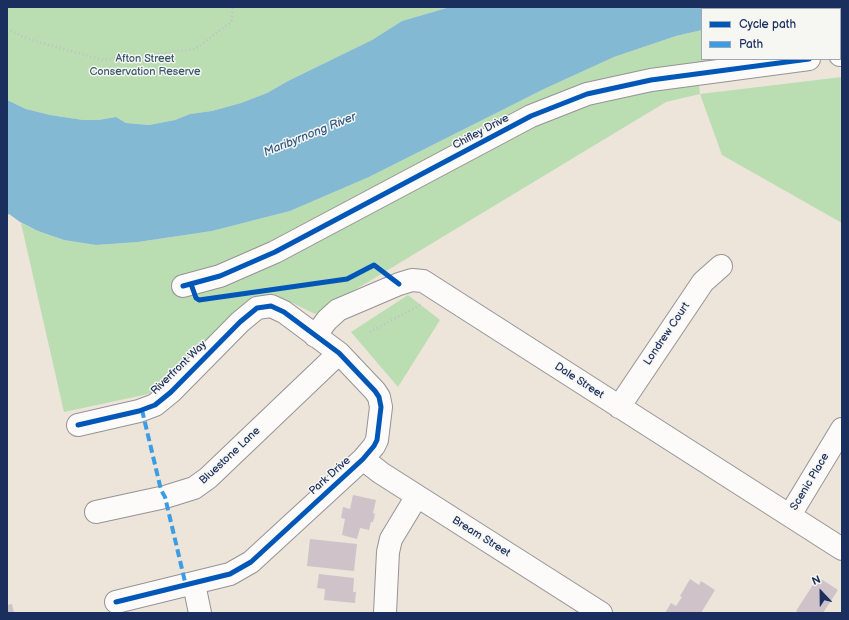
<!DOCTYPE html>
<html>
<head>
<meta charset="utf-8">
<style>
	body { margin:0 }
	#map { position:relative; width:849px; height:620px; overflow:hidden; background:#ede4da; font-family:"Balsamiq Sans",sans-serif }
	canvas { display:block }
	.frame { position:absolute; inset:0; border:8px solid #1b2f5e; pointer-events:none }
	.legend { position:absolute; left:701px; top:8px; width:140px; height:52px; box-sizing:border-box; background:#f6f6f2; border:1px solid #9ea6b7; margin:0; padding:5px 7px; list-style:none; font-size:12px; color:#1b2f5e }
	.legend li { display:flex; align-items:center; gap:8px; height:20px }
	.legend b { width:20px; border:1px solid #9ea6b7 }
	.north { position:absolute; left:801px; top:572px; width:40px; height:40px; -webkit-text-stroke:3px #f6f6f2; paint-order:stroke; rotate:338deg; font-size:11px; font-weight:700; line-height:16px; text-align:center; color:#1b2f5e }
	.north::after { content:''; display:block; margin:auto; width:14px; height:18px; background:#1b2f5e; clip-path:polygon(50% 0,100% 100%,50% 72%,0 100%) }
</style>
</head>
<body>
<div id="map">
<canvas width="849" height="620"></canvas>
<div class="frame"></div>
<ul class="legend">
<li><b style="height:5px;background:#0057b8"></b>Cycle path</li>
<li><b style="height:5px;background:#3b9de6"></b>Path</li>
</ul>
<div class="north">N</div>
</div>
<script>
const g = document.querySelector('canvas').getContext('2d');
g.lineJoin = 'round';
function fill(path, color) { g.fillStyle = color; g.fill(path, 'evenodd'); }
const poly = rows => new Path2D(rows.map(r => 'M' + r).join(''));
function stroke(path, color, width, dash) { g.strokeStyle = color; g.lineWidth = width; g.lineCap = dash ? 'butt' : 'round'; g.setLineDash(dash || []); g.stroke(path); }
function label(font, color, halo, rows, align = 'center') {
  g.font = font + ' "Balsamiq Sans",sans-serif'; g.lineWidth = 3; g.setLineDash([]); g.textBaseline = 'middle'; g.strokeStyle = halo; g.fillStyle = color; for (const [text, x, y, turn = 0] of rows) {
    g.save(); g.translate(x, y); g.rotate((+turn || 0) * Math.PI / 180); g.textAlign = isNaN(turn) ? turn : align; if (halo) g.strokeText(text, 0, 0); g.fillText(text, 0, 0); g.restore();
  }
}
const green = poly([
	[7,7,450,7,402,21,372,40,288,81,267,93,241,103,212,111,190,114,175,120,149,125,126,123,116,117,98,120,83,120,50,115,26,109,7,100],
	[702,30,702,59,732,59,697,64,700,94,842,77,842,223,722,155,700,94,666,102,315,314,274,294,259,298,153,393,64,412,21,223,38,231,64,240,96,245,138,242,212,231,290,211,369,177,544,89,614,57,676,36],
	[408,295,440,320,398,387,351,332]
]);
const water = poly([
	[450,7,842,7,842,12,840,12,840,9,702,9,702,30,676,36,614,57,544,89,369,177,290,211,212,231,138,242,96,245,64,240,38,231,20,222,9,214,7,215,7,100,26,109,50,115,83,120,98,120,116,117,126,123,149,125,175,120,190,114,212,111,241,103,267,93,288,81,372,40,402,21]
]);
const building = poly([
	[353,495,376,500,373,513,375,514,373,522,371,522,369,530,360,528,357,539,342,535,345,519,341,518,343,507,350,509],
	[310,539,357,544,354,571,307,566],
	[319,574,354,578,353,592,356,592,355,603,324,600,325,589,317,588],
	[818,577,838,590,823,613,800,613,796,611],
	[690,579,699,585,701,581,715,590,701,613,665,613,671,603,676,606,682,597,680,596],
	[12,604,14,613,7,613,7,605]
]);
const path = poly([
	[7,29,28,39,103,60,195,49,231,22,233,7],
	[370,332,420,305]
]);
const minor = poly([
	[840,55,842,55],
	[183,286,220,276,275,252,531,116,587,94,651,80,809,59],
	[315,336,327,320,338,310,399,284,412,280,423,281,842,549],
	[619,407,703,282,721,266],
	[78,425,139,411,155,405,171,392,240,322,257,308,271,306,284,312,339,353,375,391,379,397,381,407,377,440,374,446,363,459,251,562,230,574,116,602],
	[363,459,381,473,601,613],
	[96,512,165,497,194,488,208,478,339,353],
	[790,515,842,429],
	[194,584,200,613],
	[385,613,388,552,391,539,417,496]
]);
const quiet = poly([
	[142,410,161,490,165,497,186,586]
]);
const cycleway = poly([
	[191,284,196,298,199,300,347,279,374,265,399,284],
	[183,286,220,276,275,252,531,116,587,94,651,80,809,59],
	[78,425,139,411,155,405,171,392,240,322,257,308,271,306,284,312,339,353,375,391,379,397,381,407,377,440,374,446,363,459,251,562,230,574,116,602]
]);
const parkNames = [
	["Afton Street",145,59],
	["Conservation Reserve",145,72]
];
const streetNames = [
	["Chifley Drive",481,132,-28],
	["Londrew Court",667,334,-56],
	["Riverfront Way",179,368,-44],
	["Dale Street",579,381,33],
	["Bluestone Lane",230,456,-43],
	["Park Drive",330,476,-42],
	["Scenic Place",810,482,-59],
	["Bream Street",481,537,32]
];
const waterNames = [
	["Maribyrnong River",310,135,-22]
];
fill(green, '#baddb2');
fill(water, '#84b9d4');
fill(building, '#cfc3c9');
stroke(minor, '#959396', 24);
stroke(path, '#c0c0c3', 2.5, [1, 3]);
stroke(minor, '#fcfbf9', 22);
stroke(quiet, '#3b9de6', 4, [8, 4]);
stroke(cycleway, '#0057b8', 5);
label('11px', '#38596b', '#f6f6f2', parkNames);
label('11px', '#1b2f5e', '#f6f6f2', streetNames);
label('italic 12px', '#305986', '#f6f6f2', waterNames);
</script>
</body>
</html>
